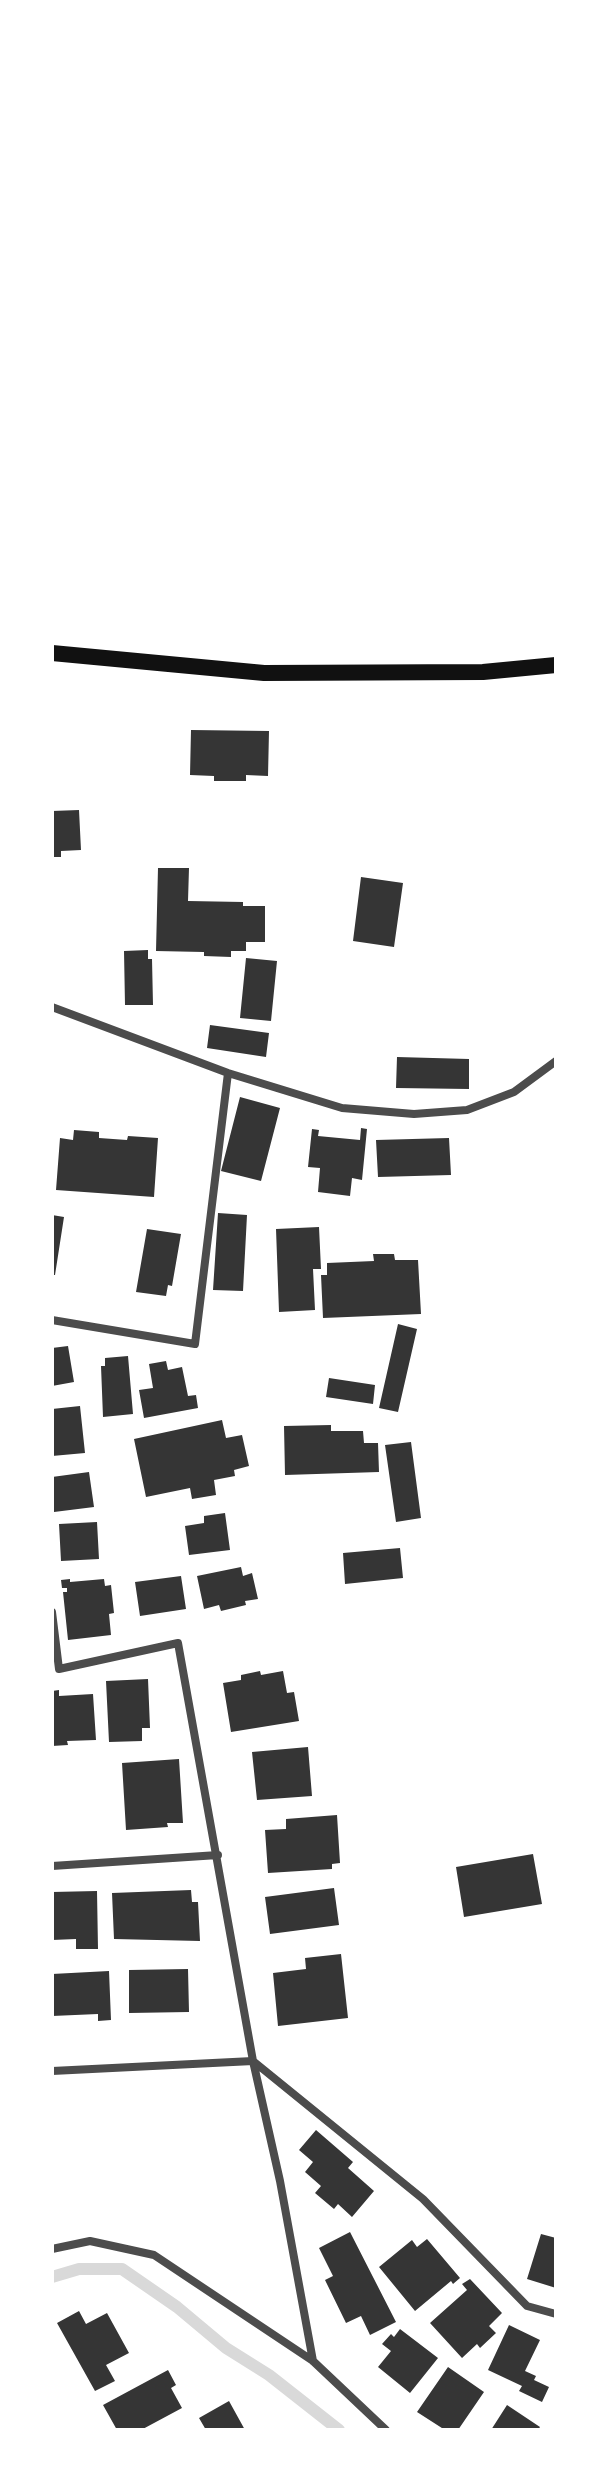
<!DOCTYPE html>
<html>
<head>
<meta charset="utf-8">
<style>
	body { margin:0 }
	#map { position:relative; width:608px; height:2482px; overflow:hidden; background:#fff; font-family:Raleway,sans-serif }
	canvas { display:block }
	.frame { position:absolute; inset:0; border:54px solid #fff; pointer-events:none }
</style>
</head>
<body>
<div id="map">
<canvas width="608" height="2482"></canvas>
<div class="frame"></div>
</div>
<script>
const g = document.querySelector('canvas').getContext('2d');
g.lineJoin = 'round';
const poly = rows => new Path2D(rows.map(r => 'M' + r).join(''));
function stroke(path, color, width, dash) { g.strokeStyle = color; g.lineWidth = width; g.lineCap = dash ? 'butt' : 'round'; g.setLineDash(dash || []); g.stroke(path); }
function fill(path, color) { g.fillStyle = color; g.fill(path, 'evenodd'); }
const stream = poly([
	[52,2277,79,2269,122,2269,177,2307,226,2348,269,2375,339,2430]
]);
const building = poly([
	[191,730,269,731,268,776,246,775,246,781,214,781,214,776,190,775],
	[79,810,81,850,61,851,61,857,52,857,52,811],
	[158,868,189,868,188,901,243,902,243,906,265,906,265,942,246,942,246,951,231,951,231,957,204,956,204,952,156,951],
	[361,877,403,883,394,947,353,941],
	[148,950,148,959,152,959,153,1005,125,1005,124,951],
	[246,958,277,961,271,1021,240,1018],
	[210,1025,269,1033,266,1057,207,1048],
	[397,1057,469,1059,469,1089,396,1088],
	[240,1097,280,1108,261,1181,221,1171],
	[361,1128,367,1129,362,1180,352,1178,350,1196,318,1192,320,1168,308,1167,312,1129,319,1130,318,1136,360,1140],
	[74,1130,99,1132,99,1138,127,1140,128,1136,158,1138,154,1197,56,1190,60,1138,73,1140],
	[449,1138,451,1175,378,1177,376,1140],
	[218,1213,247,1215,243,1291,213,1290],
	[52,1215,64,1217,55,1275,52,1275],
	[319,1227,321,1269,313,1269,315,1310,279,1312,276,1229],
	[147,1229,181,1234,172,1286,168,1285,166,1296,136,1292],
	[373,1254,394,1254,395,1260,418,1260,421,1314,323,1318,321,1275,327,1275,327,1263,374,1261],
	[398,1324,417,1329,398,1412,379,1408],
	[68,1346,74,1382,52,1386,52,1348],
	[128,1356,133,1414,103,1417,101,1366,105,1366,105,1358],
	[166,1361,168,1370,182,1367,188,1396,196,1395,198,1408,144,1418,139,1390,153,1388,149,1364],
	[329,1378,375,1385,373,1404,326,1397],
	[80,1406,85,1453,52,1456,52,1409],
	[222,1420,226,1438,242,1435,249,1466,234,1470,235,1476,214,1480,216,1495,192,1499,190,1488,146,1497,134,1439],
	[331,1425,331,1431,363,1431,364,1443,378,1443,379,1472,285,1475,284,1426],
	[411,1442,421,1518,396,1522,385,1445],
	[89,1472,94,1507,54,1512,52,1477],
	[225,1513,230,1550,189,1555,185,1526,204,1523,204,1516],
	[97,1522,99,1559,61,1561,59,1524],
	[400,1548,403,1578,345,1584,343,1553],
	[241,1567,243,1576,252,1573,258,1599,245,1601,246,1605,221,1611,219,1605,204,1609,197,1576],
	[181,1576,186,1609,140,1616,135,1582],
	[70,1579,70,1582,104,1579,105,1586,111,1585,114,1613,109,1614,111,1635,68,1640,63,1592,67,1592,67,1588,62,1588,61,1580],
	[260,1671,261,1675,283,1671,287,1693,294,1692,299,1721,231,1732,223,1683,241,1680,241,1675],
	[148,1679,150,1728,142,1728,142,1741,109,1742,106,1681],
	[59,1690,59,1696,93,1694,96,1740,67,1741,68,1745,52,1746,52,1691],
	[308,1747,312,1796,257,1800,252,1752],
	[179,1759,183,1823,167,1823,168,1827,126,1830,122,1763],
	[337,1815,340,1863,332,1864,332,1869,268,1873,265,1830,286,1829,286,1819],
	[533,1854,542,1904,464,1917,456,1867],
	[334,1888,339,1925,270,1934,265,1897],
	[191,1890,192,1902,198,1902,200,1941,114,1939,112,1893],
	[97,1891,98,1949,76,1949,76,1939,52,1940,52,1892],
	[341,1954,348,2018,278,2026,273,1973,306,1969,305,1958],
	[188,1969,189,2012,129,2013,129,1970],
	[109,1971,111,2020,98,2021,98,2014,52,2016,52,1974],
	[316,2130,353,2162,348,2168,374,2191,352,2217,338,2204,334,2209,315,2193,321,2186,305,2172,313,2162,299,2150],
	[350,2232,396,2322,370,2335,361,2316,346,2323,325,2280,333,2276,319,2248],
	[541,2234,556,2238,556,2288,527,2279],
	[427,2239,460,2278,453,2284,451,2281,415,2311,379,2267,412,2240,417,2247],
	[470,2279,502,2313,489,2326,496,2333,480,2348,477,2344,462,2358,430,2323,467,2290,462,2284],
	[79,2311,86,2324,107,2313,129,2353,106,2365,115,2381,95,2391,57,2323],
	[509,2325,540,2340,525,2371,536,2376,534,2380,549,2387,542,2402,519,2391,522,2386,488,2370],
	[400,2329,438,2358,410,2393,378,2367,391,2351,382,2344,391,2334,394,2337],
	[448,2367,484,2392,458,2430,445,2430,417,2412],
	[168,2370,176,2385,171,2388,182,2408,141,2430,117,2430,103,2405],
	[229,2401,245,2430,206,2430,199,2418],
	[507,2405,540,2427,538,2430,491,2430]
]);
const minor = poly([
	[52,1007,228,1073,342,1108,414,1114,467,1110,514,1092,556,1061],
	[52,1320,195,1344,228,1073],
	[52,1612,59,1669,178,1643,253,2061,280,2181,313,2361],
	[52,1866,218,1855],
	[52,2071,253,2061,423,2199,527,2306,556,2314],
	[52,2249,90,2241,154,2255,313,2361,386,2430]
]);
const secondary = poly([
	[52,653,264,673,483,672,556,665]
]);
stroke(stream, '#d9d9d9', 12);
fill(building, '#353535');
stroke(minor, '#4c4c4c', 8);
stroke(secondary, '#111', 16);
</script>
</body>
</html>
